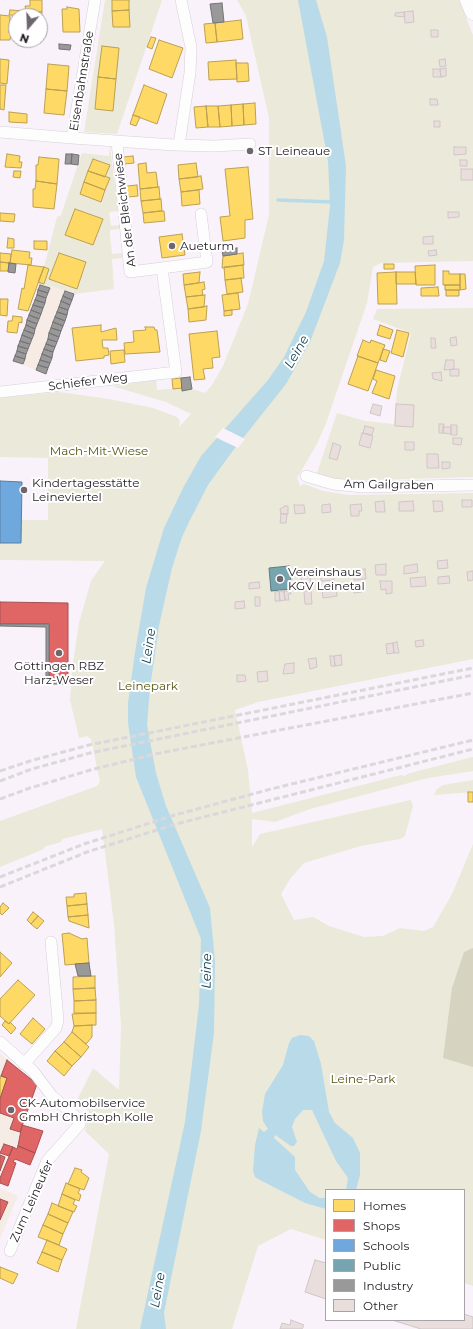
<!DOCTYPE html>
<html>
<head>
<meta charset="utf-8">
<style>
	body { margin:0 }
	#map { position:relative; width:473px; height:1329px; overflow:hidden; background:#f9f2fa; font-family:Montserrat,sans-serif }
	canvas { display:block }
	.legend { position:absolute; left:325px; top:1189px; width:140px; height:132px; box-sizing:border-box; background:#fff; border:1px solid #a6a4a7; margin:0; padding:5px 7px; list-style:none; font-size:12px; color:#211b23 }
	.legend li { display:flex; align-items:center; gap:8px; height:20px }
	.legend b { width:20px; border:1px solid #a6a4a7 }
	.north { position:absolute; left:8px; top:8px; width:40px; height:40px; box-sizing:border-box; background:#fff; border:1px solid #a6a4a7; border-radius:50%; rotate:199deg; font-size:11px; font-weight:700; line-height:16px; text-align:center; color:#211b23 }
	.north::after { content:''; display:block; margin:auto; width:14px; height:18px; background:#6d666e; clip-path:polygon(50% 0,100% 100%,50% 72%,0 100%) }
</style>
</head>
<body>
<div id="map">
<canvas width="473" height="1329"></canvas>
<ul class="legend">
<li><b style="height:11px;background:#ffd966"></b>Homes</li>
<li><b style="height:11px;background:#e06666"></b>Shops</li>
<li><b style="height:11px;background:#6fa8dc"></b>Schools</li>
<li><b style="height:11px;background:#76a5af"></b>Public</li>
<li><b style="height:11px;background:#999"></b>Industry</li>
<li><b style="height:11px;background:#eadedd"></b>Other</li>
</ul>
<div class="north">N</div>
</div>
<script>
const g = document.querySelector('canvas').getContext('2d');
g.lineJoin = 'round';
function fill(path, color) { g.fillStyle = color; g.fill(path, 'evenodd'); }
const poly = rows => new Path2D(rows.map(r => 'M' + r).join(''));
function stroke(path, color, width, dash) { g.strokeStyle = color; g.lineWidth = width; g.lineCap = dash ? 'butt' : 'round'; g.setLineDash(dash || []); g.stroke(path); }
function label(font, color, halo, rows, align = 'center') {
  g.font = font + ' Montserrat,sans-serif'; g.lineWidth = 4; g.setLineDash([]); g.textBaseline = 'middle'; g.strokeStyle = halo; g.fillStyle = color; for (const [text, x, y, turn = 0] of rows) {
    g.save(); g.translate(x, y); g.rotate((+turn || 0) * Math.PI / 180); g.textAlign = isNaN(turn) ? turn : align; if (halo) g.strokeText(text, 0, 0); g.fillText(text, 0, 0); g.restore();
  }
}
const commercial = poly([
	[0,1053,37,1084,20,1132,17,1149,4,1144,1,1152,7,1157,0,1175],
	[0,1188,18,1196,0,1239]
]);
const industrial = poly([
	[40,285,50,288,51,286,74,294,46,374,13,361]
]);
const green = poly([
	[105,0,162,0,117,134,84,132],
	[237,0,459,0,473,35,473,261,381,263,373,267,367,303,326,423,317,444,297,478,300,486,304,484,323,491,349,495,473,493,473,659,258,702,235,710,248,770,252,813,401,775,404,776,410,773,473,757,473,771,428,778,310,809,275,822,252,819,252,847,260,834,411,800,413,806,405,836,400,839,361,846,304,863,290,879,281,894,294,920,313,917,329,926,364,937,383,936,400,928,424,931,433,927,452,894,473,844,473,1286,464,1283,464,1190,326,1190,326,1240,291,1229,258,1246,232,1329,76,1329,109,1154,85,1131,89,1111,77,1100,93,1068,119,1090,121,1026,114,924,102,829,62,839,61,842,44,847,44,849,0,867,0,821,97,786,100,782,91,739,87,736,79,738,70,700,73,663,79,623,91,581,105,561,0,560,0,543,21,543,21,520,48,520,48,458,0,457,0,398,59,392,109,399,153,408,177,417,180,421,179,427,191,414,166,402,112,386,156,380,157,390,182,388,182,391,192,389,205,393,212,385,223,366,248,304,269,215,269,118,246,16],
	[110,146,118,211,109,212,111,226,120,225,120,227,119,229,110,230,110,235,112,254,122,253,122,258,112,259,114,289,74,294,51,286,50,288,40,285,38,282,44,284,49,269,44,267,57,217,61,215,82,153,109,156],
	[473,308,473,477,342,481,326,478,317,473,337,413,365,421,394,424,397,390,411,333,373,319,377,309],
	[473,780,473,792,434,795,437,789,443,785]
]);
const forest = poly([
	[473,948,473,1067,443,1058,452,988,464,952]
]);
const water = poly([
	[298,0,316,0,327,37,346,166,344,240,340,263,310,342,286,384,232,452,208,485,190,520,182,537,172,568,159,626,150,688,147,725,156,773,166,806,210,908,215,961,214,1033,201,1131,164,1313,166,1329,140,1329,185,1122,199,1005,201,939,136,777,128,723,128,703,135,652,146,588,164,528,183,488,201,456,268,380,284,357,306,312,324,261,330,206,328,161],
	[300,1035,309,1036,314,1041,321,1064,329,1112,335,1123,353,1138,360,1153,360,1175,356,1190,346,1190,348,1178,336,1161,312,1110,303,1110,295,1119,292,1127,297,1142,294,1146,291,1146,275,1135,274,1138,295,1157,295,1170,310,1192,320,1198,326,1198,326,1209,305,1203,260,1180,255,1177,253,1171,255,1145,259,1128,264,1132,268,1129,263,1121,262,1112,265,1094,283,1065,289,1043,292,1038]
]);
const pier = poly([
	[223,428,245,439,238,448,215,437]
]);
const homes = poly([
	[30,0,42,0,42,12,26,11,25,6,30,6,30,0],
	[112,0,129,0,129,10,112,11,112,0],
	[67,7,79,9,80,32,63,32,62,9,67,9,67,7],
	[10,10,42,12,41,27,40,27,40,16,9,15,10,10],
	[129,10,130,27,113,27,112,11,129,10],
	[0,15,10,16,9,33,11,33,10,40,0,40,0,15],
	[241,20,243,39,217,42,215,23,241,20],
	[215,23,217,42,206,43,204,24,215,23],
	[12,24,16,24,16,38,12,37,12,24],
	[151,37,156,38,152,49,147,47,151,37],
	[159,40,183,48,172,78,149,69,159,40],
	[102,46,119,48,116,79,98,77,102,46],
	[0,59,9,60,7,84,0,83,0,59],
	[236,60,237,79,209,80,208,62,236,60],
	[236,63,248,63,249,81,237,82,236,63],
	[48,64,69,66,67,91,46,89,48,64],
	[98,77,116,79,113,111,95,109,98,77],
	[0,85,6,85,4,110,0,109,0,85],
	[144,85,167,94,157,124,133,115,144,85],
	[46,89,67,91,64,115,44,113,46,89],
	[255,103,256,124,244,125,243,104,255,103],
	[243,104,244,125,232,126,231,105,243,104],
	[231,105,232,126,220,127,218,106,231,105],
	[206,106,208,127,196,128,194,107,206,106],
	[206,106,218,106,220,127,208,127,206,106],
	[9,112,27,114,27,123,9,122,9,112],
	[133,115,140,117,136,126,130,124,133,115],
	[7,154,20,156,19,162,22,162,21,168,5,167,7,154],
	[133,156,134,163,124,164,123,157,133,156],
	[39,157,59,159,57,184,36,181,36,165,38,165,39,157],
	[93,159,110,165,105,177,88,171,93,159],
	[146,163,147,173,156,172,158,187,140,189,138,164,146,163],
	[196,163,198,177,179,179,178,165,196,163],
	[248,167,253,219,245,220,245,238,223,241,220,217,230,216,225,169,248,167],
	[14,171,21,171,20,178,13,177,14,171],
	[88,171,110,178,105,190,84,182,88,171],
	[201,176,203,189,181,192,179,179,201,176],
	[36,181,57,184,54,209,33,207,33,189,35,189,36,181],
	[84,182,105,190,101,202,80,194,84,182],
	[137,185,138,196,128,197,127,186,137,185],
	[159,187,160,199,141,201,140,189,159,187],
	[199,190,200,204,182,206,181,192,199,190],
	[161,199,162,211,143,213,141,201,161,199],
	[75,209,103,219,93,245,65,235,75,209],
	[160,211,164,211,165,221,144,223,143,213,160,211],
	[0,213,15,214,14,222,0,221,0,213],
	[182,234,185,255,162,258,159,237,182,234],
	[8,238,14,239,14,248,7,248,8,238],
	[34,241,47,241,47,250,34,249,34,241],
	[12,250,30,252,29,258,32,258,31,265,10,263,12,250],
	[0,253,11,254,10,263,0,262,0,253],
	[59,253,86,262,77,289,49,279,59,253],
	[243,253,244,265,222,268,223,256,243,253],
	[0,262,9,263,8,271,0,271,0,262],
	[384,264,394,264,394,269,384,269,384,264],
	[28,265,44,267,28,311,18,309,22,288,24,289,28,265],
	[243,265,244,278,225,280,224,267,243,265],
	[435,265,435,285,416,285,415,266,435,265],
	[44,267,49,269,44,284,38,282,44,267],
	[443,271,449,271,449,274,460,274,460,285,443,285,443,271],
	[200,272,199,283,184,285,183,274,200,272],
	[396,272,397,304,378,304,377,273,396,272],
	[396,272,415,272,416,284,396,284,396,272],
	[460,274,465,274,466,289,460,290,460,274],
	[241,278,243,292,227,294,225,280,241,278],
	[204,282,205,289,202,290,203,295,186,297,184,285,204,282],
	[445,285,460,285,460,290,445,290,445,285],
	[438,287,439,296,421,296,421,288,438,287],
	[446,290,459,290,459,296,446,296,446,290],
	[238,293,240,309,224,311,222,295,238,293],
	[205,295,204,307,188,309,186,297,205,295],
	[0,299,8,299,7,316,0,315,0,299],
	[207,306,206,320,189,322,188,309,207,306],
	[232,310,232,315,224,316,224,311,232,310],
	[13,316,22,317,22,323,19,322,17,333,7,332,8,321,12,321,13,316],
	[101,325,101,332,116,328,117,340,102,340,103,348,108,348,109,355,104,356,104,358,76,361,72,328,101,325],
	[380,325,393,330,390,339,377,335,380,325],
	[145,327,154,327,155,330,157,330,160,352,125,354,124,343,134,342,133,331,146,330,145,327],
	[397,330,409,333,403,357,391,353,397,330],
	[217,331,220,357,212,358,213,368,203,369,205,379,194,380,189,334,217,331],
	[363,340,370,343,371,340,385,345,378,363,357,356,363,340],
	[383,349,390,351,386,362,380,360,383,349],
	[124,350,125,362,111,364,110,351,124,350],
	[358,356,378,363,368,391,348,384,358,356],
	[376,370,395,376,389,399,372,393,377,381,373,379,376,370],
	[181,378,182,388,173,389,172,379,181,378],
	[468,792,473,792,473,802,468,802,468,792],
	[86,893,87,904,67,906,66,897,74,897,74,894,86,893],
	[3,903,9,908,2,915,0,913,0,907,3,903],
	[87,904,88,915,68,917,67,906,87,904],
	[33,912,38,916,31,924,27,920,33,912],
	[88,915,89,928,69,921,68,917,88,915],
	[38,916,44,921,37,929,31,924,38,916],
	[69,933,82,939,87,938,89,963,65,965,62,934,69,933],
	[0,952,12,963,0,977,0,952],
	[95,976,95,988,73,989,73,977,95,976],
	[18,980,35,995,9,1024,0,1016,0,999,18,980],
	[95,988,96,1000,74,1001,73,989,95,988],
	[96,1000,96,1013,74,1013,74,1001,96,1000],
	[96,1013,96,1025,74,1026,72,1014,96,1013],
	[33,1018,45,1029,32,1044,20,1034,33,1018],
	[5,1021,9,1024,10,1022,16,1028,11,1034,2,1025,5,1021],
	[92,1025,92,1037,86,1044,72,1032,74,1026,92,1025],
	[72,1032,89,1047,81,1057,64,1042,72,1032],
	[64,1042,81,1057,72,1066,55,1051,64,1042],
	[55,1051,72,1066,64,1076,47,1061,55,1051],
	[1,1076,7,1078,0,1099,0,1079,1,1076],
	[75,1168,82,1170,81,1172,89,1178,84,1190,68,1184,75,1168],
	[66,1183,80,1189,78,1193,81,1195,79,1201,62,1194,66,1183],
	[62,1194,75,1200,73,1204,77,1206,74,1212,58,1206,62,1194],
	[52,1203,73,1212,68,1223,48,1214,52,1203],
	[48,1214,68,1223,63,1234,43,1225,48,1214],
	[43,1225,63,1234,59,1245,38,1237,43,1225],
	[47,1240,67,1249,62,1260,42,1252,47,1240],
	[42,1252,62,1260,58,1272,37,1263,42,1252],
	[0,1267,18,1274,13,1284,0,1278,0,1267]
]);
const shops = poly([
	[0,602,68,603,68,681,49,681,49,624,0,624,0,602],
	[7,1060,37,1084,20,1132,10,1129,14,1118,0,1113,0,1099,7,1078,1,1076,7,1060],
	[22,1125,43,1131,35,1153,18,1146,22,1125],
	[4,1144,13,1147,9,1156,0,1153,4,1144],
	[18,1146,35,1153,30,1165,15,1159,13,1162,16,1163,8,1186,0,1183,0,1178,13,1147,17,1149,18,1146],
	[0,1155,5,1157,0,1171,0,1155],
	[0,1199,8,1202,0,1220,0,1199]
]);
const schools = poly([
	[0,481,22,482,21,543,0,543,0,481]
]);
const public = poly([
	[289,566,292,589,271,591,269,568,289,566]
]);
const industry = poly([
	[222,3,224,22,213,23,210,4,222,3],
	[59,44,71,45,70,50,59,49,59,44],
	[66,154,72,154,71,164,65,164,66,154],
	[72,154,79,155,78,165,71,164,72,154],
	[237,248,237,254,223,256,222,250,237,248],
	[9,263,16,264,15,273,8,272,9,263],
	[40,285,50,288,48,293,38,290,40,285],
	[38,290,48,293,46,298,37,295,38,290],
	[65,291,74,294,72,300,63,296,65,291],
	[37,295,46,298,45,303,35,300,37,295],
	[63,296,72,300,70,305,61,301,63,296],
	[35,300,45,303,43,308,33,305,35,300],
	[61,301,70,305,68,310,59,307,61,301],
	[33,305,43,308,41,314,31,310,33,305],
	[59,307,68,310,67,315,57,312,59,307],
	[31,310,41,314,39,319,29,315,31,310],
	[57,312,67,315,65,321,55,317,57,312],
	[29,315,39,319,37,324,27,320,29,315],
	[55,317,65,321,63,326,53,322,55,317],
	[27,320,37,324,35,329,26,325,27,320],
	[53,322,63,326,61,331,51,328,53,322],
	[26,325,35,329,34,334,24,330,26,325],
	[51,328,61,331,59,337,49,333,51,328],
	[24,330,34,334,32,339,22,335,24,330],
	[49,333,59,337,57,342,48,339,49,333],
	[22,335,32,339,30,344,20,341,22,335],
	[48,339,57,342,55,347,46,344,48,339],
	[20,341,30,344,28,349,18,346,20,341],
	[46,344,55,347,53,352,44,349,46,344],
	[18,346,28,349,26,354,17,351,18,346],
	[44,349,53,352,52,358,42,354,44,349],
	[17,351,26,354,25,359,15,356,17,351],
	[42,354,52,358,50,363,40,360,42,354],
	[15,356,25,359,23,364,13,361,15,356],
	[40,360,50,363,48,368,38,365,40,360],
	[38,365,48,368,46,374,36,370,38,365],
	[190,377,192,389,182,391,181,378,190,377],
	[0,624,49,624,49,681,65,681,65,684,46,684,46,627,0,626,0,624],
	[89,963,91,976,78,976,75,964,89,963]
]);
const stream = poly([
	[278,200,333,202]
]);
const building = poly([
	[413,11,414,22,405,23,404,12,413,11],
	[404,12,405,17,395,16,395,13,404,12],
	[431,30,438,30,438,37,431,37,431,30],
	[445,59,446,66,440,67,439,60,445,59],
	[446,68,446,76,441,77,440,69,446,68],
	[433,69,440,69,441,77,433,77,433,69],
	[430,99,437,99,438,105,430,105,430,99],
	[434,121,440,121,440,127,434,127,434,121],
	[454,147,466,147,466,154,454,155,454,147],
	[460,160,467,160,467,166,460,166,460,160],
	[461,169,473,169,473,180,461,180,461,169],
	[448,212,459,212,459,217,448,218,448,212],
	[433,236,433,244,423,244,423,237,433,236],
	[436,250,437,255,429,256,428,251,436,250],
	[456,337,457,345,451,346,450,338,456,337],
	[431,338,435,338,436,348,431,348,431,338],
	[446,360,454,360,454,369,444,370,446,360],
	[454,369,459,369,459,376,450,376,450,370,454,369],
	[441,372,442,381,433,379,432,373,441,372],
	[373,404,382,406,380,416,370,413,373,404],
	[396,404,414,405,413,427,395,426,396,404],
	[439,424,444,424,443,433,439,433,439,424],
	[451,425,457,425,457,435,451,435,451,425],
	[365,426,374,428,372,435,363,433,365,426],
	[443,427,451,427,451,434,443,433,443,427],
	[362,433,373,436,370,448,359,445,362,433],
	[453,438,462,438,461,445,453,444,453,438],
	[405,442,414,442,414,450,405,450,405,442],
	[333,443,341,446,337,460,329,458,333,443],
	[427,454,438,454,439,468,427,468,427,454],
	[442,462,450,462,450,468,442,469,442,462],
	[462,500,472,500,472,507,462,507,462,500],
	[384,501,385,512,376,512,375,502,384,501],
	[413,501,414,511,399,511,399,502,413,501],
	[433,501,442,501,443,511,434,512,433,501],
	[330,504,331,512,322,513,322,505,330,504],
	[361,504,362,511,359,511,359,516,351,516,350,505,361,504],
	[294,505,304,505,305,513,295,514,294,505],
	[285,506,288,506,288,514,281,514,280,509,285,506],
	[281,514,287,514,286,523,280,523,281,514],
	[447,560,448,568,438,569,437,561,447,560],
	[386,564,386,575,376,575,375,565,386,564],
	[417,564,418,572,404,574,404,566,417,564],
	[365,569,366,579,354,580,353,570,365,569],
	[473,571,473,580,468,581,467,572,473,571],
	[334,573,334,580,321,581,320,574,334,573],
	[310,576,311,585,304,586,304,583,302,583,301,577,310,576],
	[449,576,450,583,438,584,438,577,449,576],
	[425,577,426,586,411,587,410,578,425,577],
	[380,581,392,581,392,593,386,594,386,589,381,590,380,581],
	[259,582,260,588,249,589,249,583,259,582],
	[361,585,362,592,354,593,353,586,361,585],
	[336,588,337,596,323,598,322,589,336,588],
	[279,591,280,601,275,601,275,592,279,591],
	[279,591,284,591,285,600,280,601,279,591],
	[284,591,290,591,291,594,288,594,289,600,285,600,284,591],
	[304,591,311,591,312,604,305,604,304,591],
	[255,597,260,597,260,606,255,606,255,597],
	[244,601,245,608,235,609,235,602,244,601],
	[423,640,424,646,416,647,415,641,423,640],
	[397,642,399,653,394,653,393,643,397,642],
	[393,643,394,653,387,654,386,644,393,643],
	[341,655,342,665,335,666,334,656,341,655],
	[330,656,334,656,335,666,331,666,330,656],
	[316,658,317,667,310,669,308,659,316,658],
	[294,663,294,673,283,674,285,664,294,663],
	[267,671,268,681,258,682,257,672,267,671],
	[237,675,245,675,246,681,237,682,237,675],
	[315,1260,326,1263,326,1299,305,1292,315,1260],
	[464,1314,473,1317,473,1329,421,1329,392,1320,464,1320,464,1314],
	[291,1320,304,1325,302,1329,280,1329,282,1323,290,1325,291,1320]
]);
const minor = poly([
	[0,132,72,138,95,0],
	[72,138,174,145,215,146,250,144],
	[179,145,190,73,191,47,181,0],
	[162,268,207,262,201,214],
	[0,392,176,372,162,268,130,272,117,142],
	[306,476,333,484,363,487,473,485],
	[0,1042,33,1071,52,1096,74,1115,80,1124,47,1161,10,1251],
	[24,1064,56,1028,58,1020,51,942]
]);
const secondary = poly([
	[468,0,473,12]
]);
const rail = poly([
	[0,771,30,761,89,745,473,668],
	[0,781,32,769,90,753,473,675],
	[0,799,30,788,94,769,160,753,473,693],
	[0,877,84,844,175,815,271,789,473,740],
	[0,887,87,852,176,824,473,749]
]);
const markers = [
	[250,151,4,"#6d666e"],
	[172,246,4,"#6d666e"],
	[24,490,4,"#6d666e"],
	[280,579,4,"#6d666e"],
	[59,653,4,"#6d666e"],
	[11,1110,4,"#6d666e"]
];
const streetNames = [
	["Eisenbahnstraße",82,81,-81],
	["An der Bleichwiese",125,210,-97],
	["Schiefer Weg",88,382,-7],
	["Am Gailgraben",389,485,1],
	["Zum Leineufer",32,1201,-66]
];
const poiNames = [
	["ST Leineaue",258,151],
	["Aueturm",180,246],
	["Kindertagesstätte",32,483],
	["Leineviertel",32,497],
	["Vereinshaus",288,572],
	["KGV Leinetal",288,586],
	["Göttingen RBZ",59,666,"center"],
	["Harz-Weser",59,680,"center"],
	["CK-Automobilservice",19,1103],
	["GmbH Christoph Kolle",19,1117]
];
const parkNames = [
	["Mach-Mit-Wiese",99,451],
	["Leinepark",148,686],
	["Leine-Park",363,1079]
];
const waterNames = [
	["Leine",297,352,-60],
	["Leine",149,646,-82],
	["Leine",207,971,-89],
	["Leine",158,1290,-80]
];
fill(commercial, '#f5ede5');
fill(industrial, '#f6ece5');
fill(green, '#ebe9d9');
fill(forest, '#d6d4c0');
fill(water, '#b9dbe9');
fill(pier, '#f9f2fa');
fill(homes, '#ffd966');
stroke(homes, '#bca052', 1);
fill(shops, '#e06666');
stroke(shops, '#a75052', 1);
fill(schools, '#6fa8dc');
stroke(schools, '#587ea4', 1);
fill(public, '#76a5af');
stroke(public, '#5c7c85', 1);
fill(industry, '#999');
stroke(industry, '#757376', 1);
stroke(stream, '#b9dbe9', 3.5);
fill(building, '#eadedd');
stroke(building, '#cfc6c7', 1);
stroke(minor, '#d6cfd7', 12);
stroke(secondary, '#d6cfd7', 17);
stroke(minor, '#fefdfe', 11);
stroke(secondary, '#fefdfe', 16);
stroke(rail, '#dad8db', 3, [6, 3]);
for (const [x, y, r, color] of markers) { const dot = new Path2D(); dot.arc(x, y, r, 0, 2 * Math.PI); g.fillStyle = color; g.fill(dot); stroke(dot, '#fff', 1.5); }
label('12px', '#211b23', '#fff', streetNames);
label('12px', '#211b23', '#fff', poiNames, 'left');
label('12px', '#555710', '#fff', parkNames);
label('italic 13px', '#14424f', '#fff', waterNames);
</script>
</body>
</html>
